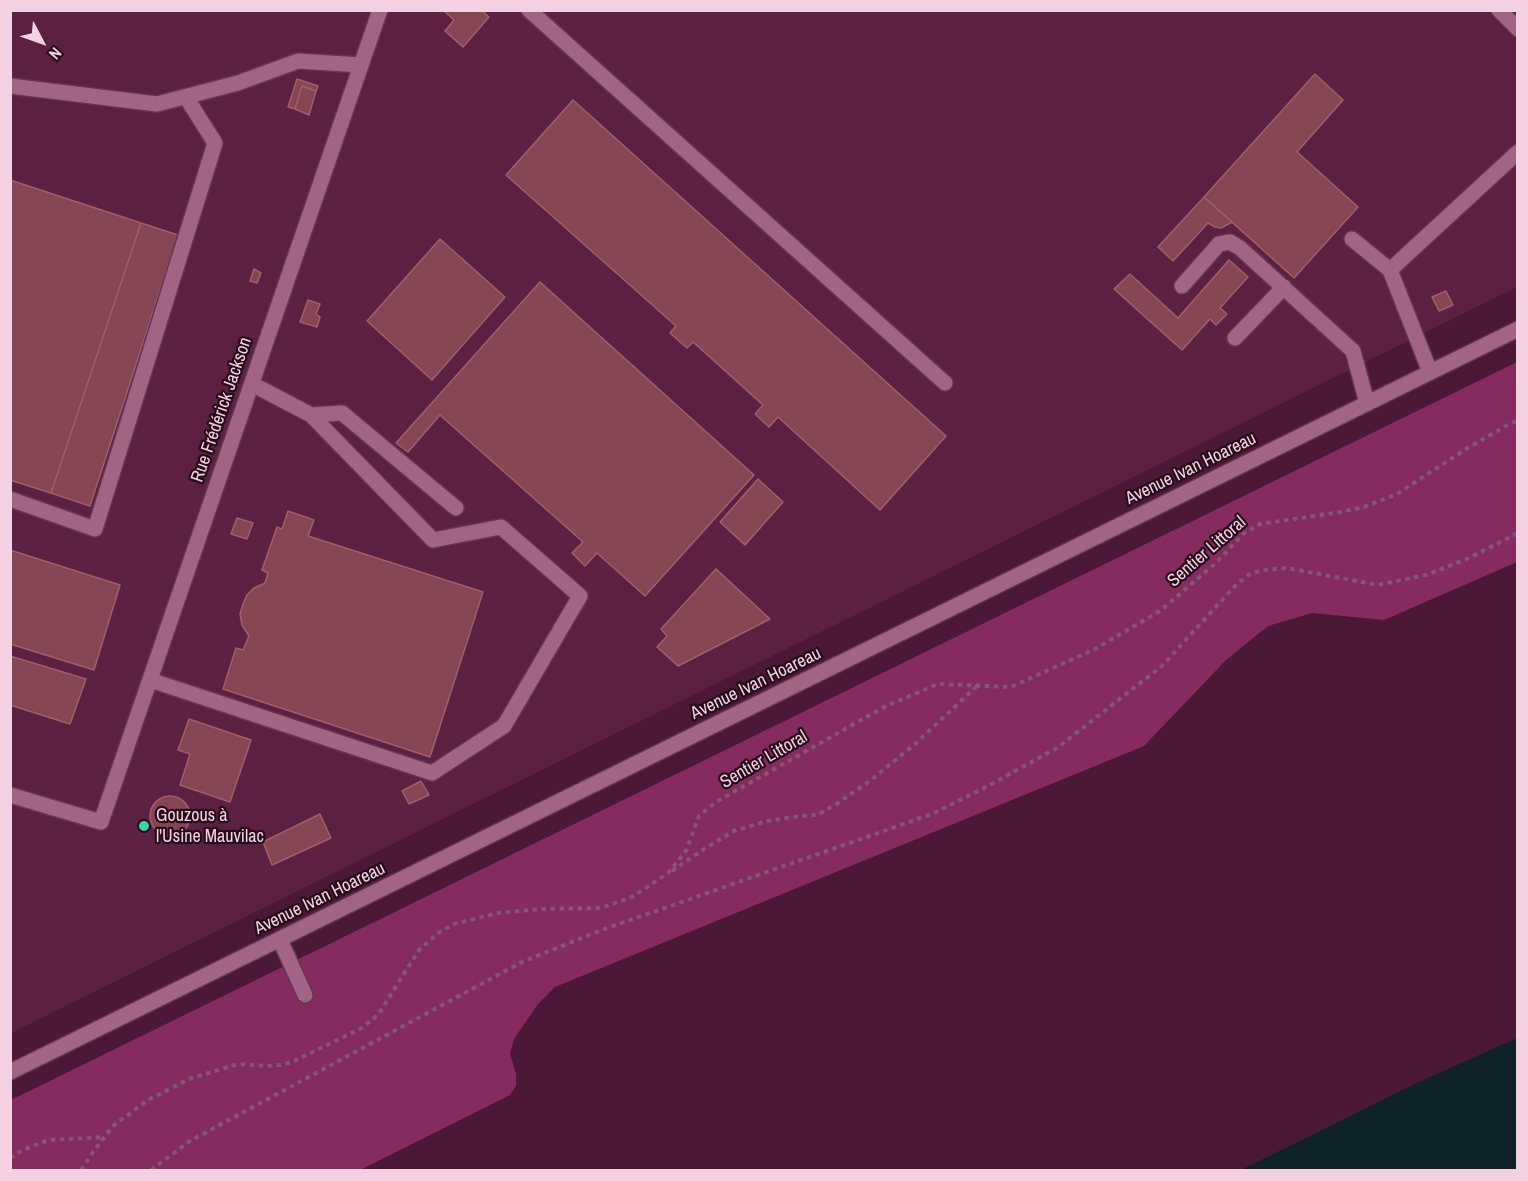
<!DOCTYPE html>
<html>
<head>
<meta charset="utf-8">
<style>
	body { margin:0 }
	#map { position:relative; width:1528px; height:1181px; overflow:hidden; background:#4c1837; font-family:"Archivo Narrow",sans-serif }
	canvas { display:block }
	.frame { position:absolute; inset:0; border:12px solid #f4d1e2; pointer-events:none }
	.north { position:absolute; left:12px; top:12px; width:60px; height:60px; -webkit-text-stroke:4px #250d1a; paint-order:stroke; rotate:131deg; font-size:16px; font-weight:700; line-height:24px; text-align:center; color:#f4d1e2 }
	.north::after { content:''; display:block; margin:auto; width:21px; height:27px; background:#f4d1e2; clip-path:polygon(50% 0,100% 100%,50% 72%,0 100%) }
</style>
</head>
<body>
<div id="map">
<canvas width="1528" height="1181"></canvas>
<div class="frame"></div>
<div class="north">N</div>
</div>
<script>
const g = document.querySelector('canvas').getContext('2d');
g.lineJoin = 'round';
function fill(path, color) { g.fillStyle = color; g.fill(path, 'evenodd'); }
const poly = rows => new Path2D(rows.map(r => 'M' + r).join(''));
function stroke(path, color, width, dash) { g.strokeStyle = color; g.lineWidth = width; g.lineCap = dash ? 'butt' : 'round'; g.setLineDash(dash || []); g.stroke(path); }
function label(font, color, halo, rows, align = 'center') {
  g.font = font + ' "Archivo Narrow",sans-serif'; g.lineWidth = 4.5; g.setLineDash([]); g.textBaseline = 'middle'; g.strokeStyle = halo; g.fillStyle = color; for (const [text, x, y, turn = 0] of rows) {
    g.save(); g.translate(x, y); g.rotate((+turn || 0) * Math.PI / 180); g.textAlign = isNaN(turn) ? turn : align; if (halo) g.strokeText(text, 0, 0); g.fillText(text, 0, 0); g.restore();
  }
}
const built = poly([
	[11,11,1517,11,1517,287,11,1033]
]);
const green = poly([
	[1517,362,1517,562,1384,620,1312,613,1268,626,1226,660,1144,746,555,987,538,1004,514,1039,510,1054,516,1074,516,1086,510,1095,360,1170,11,1170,11,1100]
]);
const water = poly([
	[1517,1038,1517,1170,1241,1170,1417,1083]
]);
const building = poly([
	[481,10,489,17,463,47,445,31,454,20,443,10,481,10],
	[1315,74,1343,100,1297,152,1358,207,1294,278,1204,197,1315,74],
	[297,79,318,86,316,91,302,86,295,109,288,107,297,79],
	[302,86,316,91,309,115,295,109,302,86],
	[573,100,946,436,880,510,778,417,769,427,755,414,763,405,693,342,687,348,670,333,676,326,506,175,573,100],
	[10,180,141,223,51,493,10,480,10,180],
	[1204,197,1232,222,1221,228,1215,227,1208,223,1173,261,1158,247,1204,197],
	[141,223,178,235,90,506,51,493,141,223],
	[440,239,505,297,432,380,367,321,440,239],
	[1229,260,1248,277,1220,308,1227,314,1216,325,1210,319,1182,350,1114,289,1130,274,1178,318,1229,260],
	[254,269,261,273,257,283,250,281,254,269],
	[540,282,754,475,645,596,597,553,585,566,572,553,583,542,440,415,408,452,396,443,540,282],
	[1446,291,1453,305,1439,311,1432,297,1446,291],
	[308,300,320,304,316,314,320,317,317,327,300,322,308,300],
	[758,479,783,502,745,545,720,522,758,479],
	[288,511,314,520,308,536,483,592,430,757,223,689,236,648,243,650,249,636,242,625,240,614,243,604,247,595,254,588,265,583,268,573,262,570,277,527,282,529,288,511],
	[237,518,253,523,247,539,231,534,237,518],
	[10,550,120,585,94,670,10,644,10,550],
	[716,569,770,619,678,666,657,647,667,636,661,629,716,569],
	[10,656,86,679,70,724,10,705,10,656],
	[189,719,251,740,230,802,180,785,190,754,178,750,189,719],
	[421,781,429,795,409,804,402,791,421,781],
	'150 816a20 20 0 1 1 40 0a20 20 0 1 1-40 0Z',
	[320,814,331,838,272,865,263,842,320,814]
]);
const path = poly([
	[672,871,707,847,734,831,767,821,799,816,817,815,835,805,871,780,915,744,977,686],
	[10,1158,23,1150,48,1140,104,1137],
	[81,1170,93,1152,113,1126,148,1100,189,1079,238,1064,267,1066,280,1065,292,1062,360,1029,378,1015,419,950,438,933,454,924,498,913,541,909,601,908,632,897,668,873,686,851,699,816,716,802,886,706,938,684,1011,687,1095,649,1160,611,1217,562,1243,534,1260,524,1341,512,1364,507,1397,494,1466,449,1509,424,1518,421],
	[151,1170,190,1141,522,962,602,930,932,814,986,787,1057,748,1162,666,1233,588,1248,575,1262,570,1287,568,1378,585,1426,575,1469,558,1518,533]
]);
const minor = poly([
	[529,10,945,383],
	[1499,10,1518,29],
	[10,86,157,104,238,83,298,61,361,65],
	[1352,239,1390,270,1430,372],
	[1390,270,1518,152],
	[1182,286,1219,244,1230,242,1240,248,1353,351,1367,403],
	[1235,338,1284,287],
	[311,415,342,413,456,508],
	[10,499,95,529,215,143,186,97],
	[150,680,432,773,504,726,580,596,501,527,433,540,311,415,252,384],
	[10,795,101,822,380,10],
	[280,940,305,995],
	[10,1072,1518,329]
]);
const markers = [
	[144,826,6,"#3ad4a5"]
];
const streetNames = [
	["Rue Frédérick Jackson",222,410,-71],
	["Avenue Ivan Hoareau",1191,469,-26],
	["Sentier Littoral",1207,552,-41],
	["Avenue Ivan Hoareau",756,684,-26],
	["Sentier Littoral",764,760,-30],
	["Avenue Ivan Hoareau",320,899,-26]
];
const poiNames = [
	["Gouzous à",156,816],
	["l'Usine Mauvilac",156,837]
];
fill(built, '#5b2042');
fill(green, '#852b60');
fill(water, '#0e2028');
fill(building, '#864553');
stroke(building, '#a15e6b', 1.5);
stroke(minor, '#633651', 18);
stroke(path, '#855771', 4, [4.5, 4.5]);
stroke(minor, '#a16484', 15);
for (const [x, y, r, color] of markers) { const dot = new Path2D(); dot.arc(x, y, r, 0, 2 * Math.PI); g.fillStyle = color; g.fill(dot); stroke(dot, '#250d1a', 2); }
label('18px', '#f4d1e2', '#250d1a', streetNames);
label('18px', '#f4d1e2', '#250d1a', poiNames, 'left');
</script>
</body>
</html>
